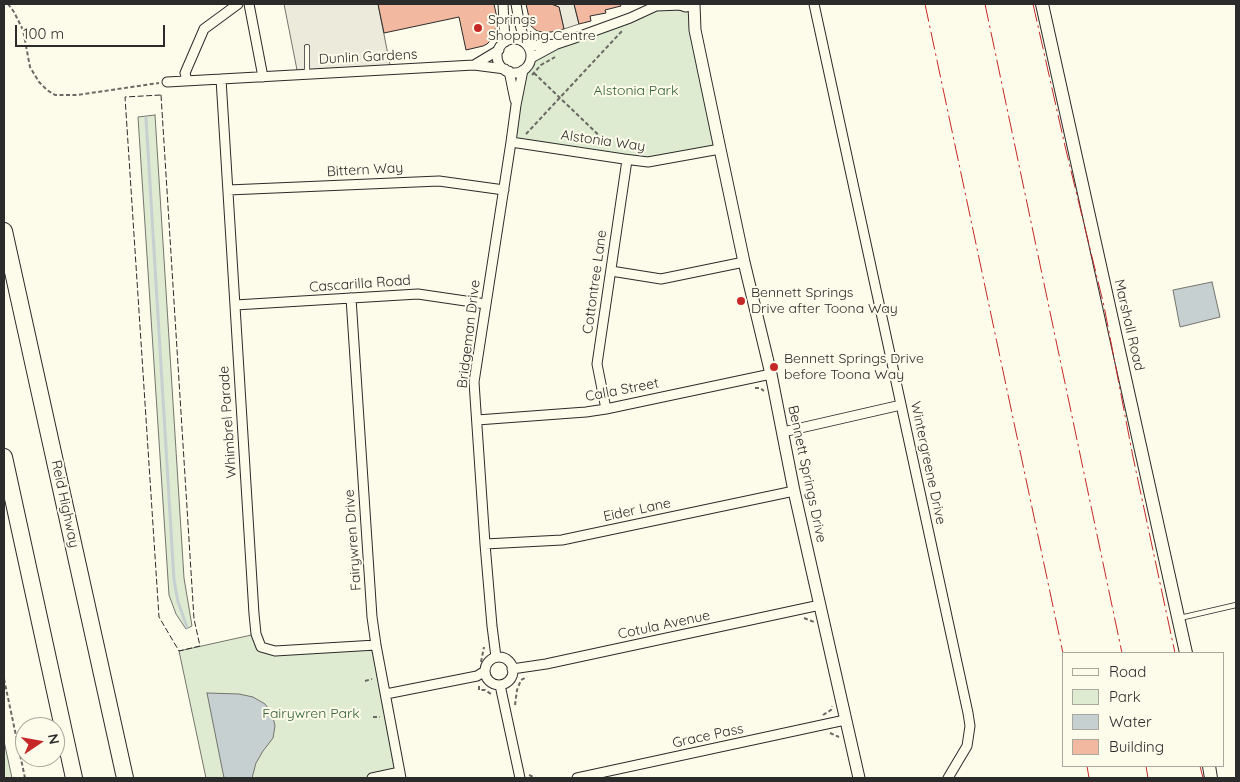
<!DOCTYPE html>
<html>
<head>
<meta charset="utf-8">
<style>
	body { margin:0 }
	#map { position:relative; width:1240px; height:782px; overflow:hidden; background:#fdfbea; font-family:Quicksand,sans-serif }
	canvas { display:block }
	.frame { position:absolute; inset:0; border:5px solid #2b2b2b; pointer-events:none }
	.legend { position:absolute; left:1062px; top:652px; width:162px; height:115px; box-sizing:border-box; background:#fdfbea; border:1px solid #a9a89e; margin:0; padding:6px 9px; list-style:none; font-size:15px; color:#2b2b2b }
	.legend li { display:flex; align-items:center; gap:10px; height:25px }
	.legend b { width:25px; border:1px solid #a9a89e }
	.north { position:absolute; left:15px; top:717px; width:50px; height:50px; box-sizing:border-box; background:#fdfbea; border:1px solid #a9a89e; border-radius:50%; rotate:78deg; font-size:14px; font-weight:700; line-height:20px; text-align:center; color:#2b2b2b }
	.north::after { content:''; display:block; margin:auto; width:18px; height:22px; background:#c62828; clip-path:polygon(50% 0,100% 100%,50% 72%,0 100%) }
	.scale { position:absolute; left:15px; top:25px; width:150px; height:22px; box-sizing:border-box; border:2px solid #2b2b2b; border-top:0; padding-left:6px; font-size:15px; line-height:18px; white-space:nowrap; color:#2b2b2b; -webkit-text-stroke:4px #fdfbea; paint-order:stroke }
</style>
</head>
<body>
<div id="map">
<canvas width="1240" height="782"></canvas>
<div class="frame"></div>
<ul class="legend">
<li><b style="height:6px;background:#fdfbea"></b>Road</li>
<li><b style="height:14px;background:#deebd1"></b>Park</li>
<li><b style="height:14px;background:#c7d0d0"></b>Water</li>
<li><b style="height:14px;background:#f2b8a0"></b>Building</li>
</ul>
<div class="north">N</div>
<div class="scale">100 m</div>
</div>
<script>
const g = document.querySelector('canvas').getContext('2d');
g.lineJoin = 'round';
function fill(path, color) { g.fillStyle = color; g.fill(path, 'evenodd'); }
const poly = rows => new Path2D(rows.map(r => 'M' + r).join(''));
function stroke(path, color, width, dash) { g.strokeStyle = color; g.lineWidth = width; g.lineCap = dash ? 'butt' : 'round'; g.setLineDash(dash || []); g.stroke(path); }
function label(font, color, halo, rows, align = 'center') {
  g.font = font + ' Quicksand,sans-serif'; g.lineWidth = 4; g.setLineDash([]); g.textBaseline = 'middle'; g.strokeStyle = halo; g.fillStyle = color; for (const [text, x, y, turn = 0] of rows) {
    g.save(); g.translate(x, y); g.rotate((+turn || 0) * Math.PI / 180); g.textAlign = isNaN(turn) ? turn : align; if (halo) g.strokeText(text, 0, 0); g.fillText(text, 0, 0); g.restore();
  }
}
const green = poly([
	[656,6,686,6,695,30,720,149,648,162,511,142,523,70,527,66,531,58,656,6],
	[155,115,184,578,192,626,186,629,176,614,169,595,138,117,155,115],
	[256,634,261,647,376,645,400,772,372,778,206,778,179,651,256,634],
	[4,741,12,778,4,778,4,741]
]);
const parking = poly([
	[284,4,378,4,391,70,298,75,284,4],
	[551,4,574,4,579,24,564,29,559,7,551,4]
]);
const water = poly([
	[1212,282,1220,317,1180,327,1173,290,1212,282],
	[207,693,239,694,253,697,265,704,272,713,275,726,273,738,263,751,256,763,252,778,224,778,207,693]
]);
const stream = poly([
	[146,118,174,580,178,602,187,627]
]);
const building = poly([
	[378,4,494,4,497,18,495,31,492,39,487,44,483,46,466,50,459,17,384,33,378,4],
	[526,4,551,4,559,7,564,29,551,32,542,32,537,31,531,26,530,22,526,4],
	[574,4,620,4,621,6,605,10,606,13,590,16,591,21,579,24,574,4]
]);
const path = poly([
	[8,4,14,12,23,30,30,67,39,82,47,90,55,95,77,95,159,83],
	[534,73,611,147],
	[532,75,541,65,555,57],
	[526,134,622,31],
	[755,388,760,388,764,391],
	[804,618,814,622],
	[481,662,484,647],
	[4,679,25,778],
	[365,681,372,679],
	[479,686,479,690,485,690,491,694],
	[515,705,517,690,521,680,527,677],
	[823,715,831,710,832,706],
	[373,717,380,717],
	[830,733,839,737],
	[529,775,536,778]
]);
const service = poly([
	[307,47,307,74],
	[1180,618,1236,605]
]);
const minor = poly([
	[249,4,263,77],
	[503,4,505,42],
	[516,4,519,21,525,43],
	[814,4,968,713,970,726,967,746,948,778],
	[656,6,682,5],
	'497 56a17 17 0 1 1 34 0a17 17 0 1 1-34 0Z',
	[528,46,557,44,572,39,630,18,656,6,658,4],
	[531,58,555,45],
	[474,65,499,50],
	[509,71,515,100],
	[221,79,254,614,256,634,261,647,275,651,376,645],
	[187,81,185,73,204,29,238,4],
	[167,82,474,65,505,69],
	[511,142,624,159,648,162,720,149],
	[228,190,439,181,504,190],
	[611,271,661,279,744,262],
	[351,298,372,617,376,645,401,778],
	[235,305,418,294,486,304],
	[606,409,597,364,627,160],
	[477,420,586,412,606,409,771,374],
	[783,432,901,405],
	[485,544,562,540,794,491],
	[496,657,492,626,485,544,474,382,511,142,516,105,523,70],
	'485 671a14 14 0 1 1 28 0a14 14 0 1 1-28 0Z',
	[512,669,546,664,820,605],
	[500,685,520,778],
	[386,694,477,676,485,671],
	[372,778,400,772],
	[577,778,845,720]
]);
const tertiary = poly([
	[680,4,686,6,694,4],
	[694,4,695,30,720,149,744,262,771,374,794,491,859,778]
]);
const secondary = poly([
	[1042,4,1186,653],
	[1209,766,1211,778]
]);
const motorway = poly([
	[4,231,125,778],
	[4,457,74,778]
]);
const fence = poly([
	[161,95,194,619,200,646,179,651,159,617,125,97,161,95]
]);
const power = poly([
	[925,4,1064,658],
	[985,4,1122,653],
	[1033,4,1065,146,1104,306,1133,457,1175,653],
	[1087,766,1089,778],
	[1146,766,1148,778],
	[1200,766,1203,778]
]);
const markers = [
	[478,28,5,"#c62828"],
	[741,301,5,"#c62828"],
	[774,367,5,"#c62828"]
];
const poiNames = [
	["Springs",488,20],
	["Shopping Centre",488,36],
	["Bennett Springs",751,293],
	["Drive after Toona Way",751,309],
	["Bennett Springs Drive",784,359],
	["before Toona Way",784,375]
];
const streetNames = [
	["Dunlin Gardens",368,57,-3],
	["Alstonia Way",603,141,8],
	["Bittern Way",365,170,-3],
	["Cottontree Lane",595,282,-82],
	["Cascarilla Road",360,284,-4],
	["Marshall Road",1129,325,77],
	["Bridgeman Drive",469,334,-83],
	["Calla Street",622,390,-11],
	["Whimbrel Parade",228,422,-94],
	["Wintergreene Drive",928,463,78],
	["Bennett Springs Drive",807,474,78],
	["Reid Highway",65,504,78],
	["Eider Lane",637,510,-12],
	["Fairywren Drive",353,540,-94],
	["Cotula Avenue",664,625,-12],
	["Grace Pass",708,736,-12]
];
const parkNames = [
	["Alstonia Park",636,91],
	["Fairywren Park",311,714]
];
fill(green, '#deebd1');
stroke(green, '#74746e', 1);
fill(parking, '#eceadb');
stroke(parking, '#74746e', 1);
fill(water, '#c7d0d0');
stroke(water, '#74746e', 1);
stroke(stream, '#c7d0d0', 3);
fill(building, '#f2b8a0');
stroke(building, '#2b2b2b', 1);
stroke(service, '#2b2b2b', 6);
stroke(minor, '#2b2b2b', 11);
stroke(tertiary, '#2b2b2b', 13);
stroke(secondary, '#2b2b2b', 14);
stroke(motorway, '#2b2b2b', 18);
stroke(path, '#6a6964', 2, [4, 2.5]);
stroke(service, '#fdfbea', 4.5);
stroke(minor, '#fdfbea', 9);
stroke(tertiary, '#fdfbea', 11);
stroke(secondary, '#fdfbea', 12);
stroke(motorway, '#fdfbea', 16);
stroke(fence, '#2b2b2b', 1, [6, 2.5]);
stroke(power, '#c62828', 1, [18, 4, 2.5, 4]);
for (const [x, y, r, color] of markers) { const dot = new Path2D(); dot.arc(x, y, r, 0, 2 * Math.PI); g.fillStyle = color; g.fill(dot); stroke(dot, '#fdfbea', 2); }
label('14px', '#2b2b2b', '#fdfbea', poiNames, 'left');
label('14px', '#2b2b2b', '#fdfbea', streetNames);
label('14px', '#34623c', '#fdfbea', parkNames);
</script>
</body>
</html>
